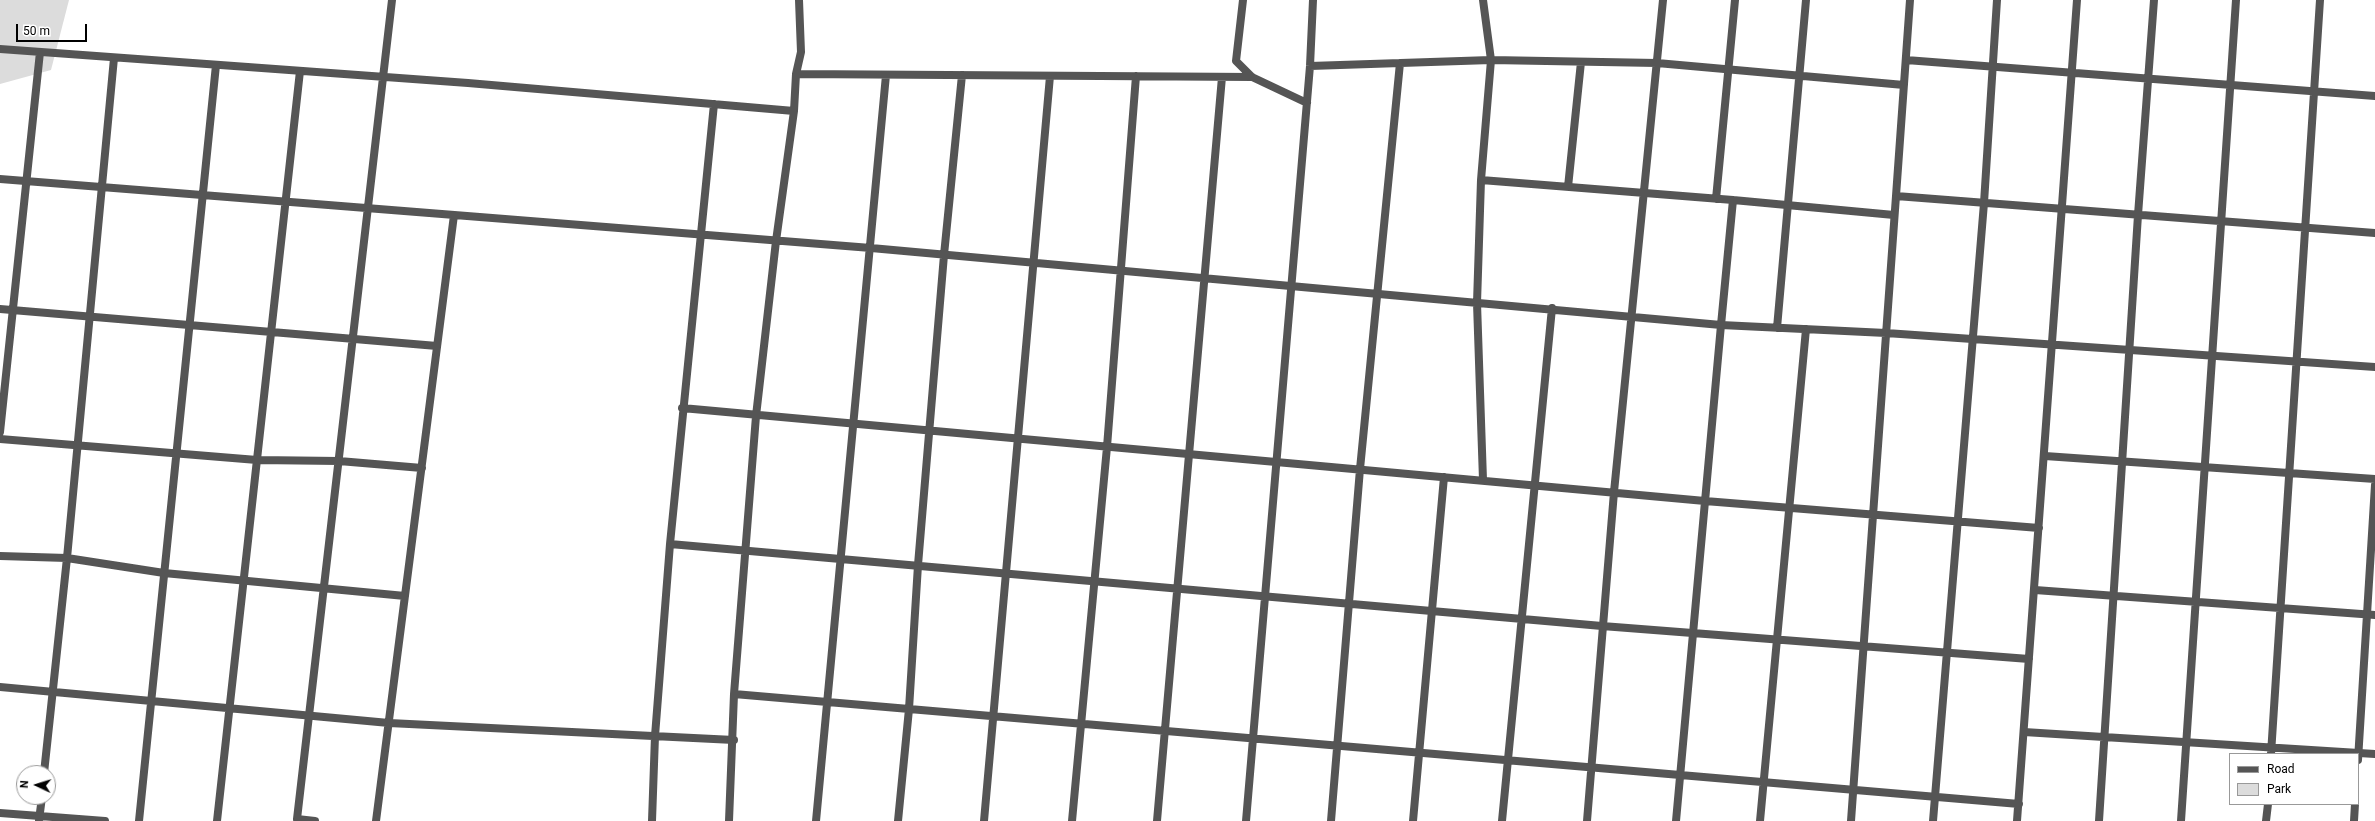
<!DOCTYPE html>
<html>
<head>
<meta charset="utf-8">
<style>
	body { margin:0 }
	#map { position:relative; width:2375px; height:821px; overflow:hidden; background:#fff; font-family:Roboto,sans-serif }
	canvas { display:block }
	.legend { position:absolute; left:2229px; top:753px; width:130px; height:52px; box-sizing:border-box; background:#fff; border:1px solid #999; margin:0; padding:5px 7px; list-style:none; font-size:12px; color:#000 }
	.legend li { display:flex; align-items:center; gap:8px; height:20px }
	.legend b { width:20px; border:1px solid #999 }
	.north { position:absolute; left:16px; top:765px; width:40px; height:40px; box-sizing:border-box; background:#fff; border:1px solid #999; border-radius:50%; rotate:274deg; font-size:11px; font-weight:700; line-height:16px; text-align:center; color:#000 }
	.north::after { content:''; display:block; margin:auto; width:14px; height:18px; background:#000; clip-path:polygon(50% 0,100% 100%,50% 72%,0 100%) }
	.scale { position:absolute; left:16px; top:24px; width:71px; height:18px; box-sizing:border-box; border:2px solid #000; border-top:0; padding-left:5px; font-size:12px; line-height:14px; white-space:nowrap; color:#000; -webkit-text-stroke:3px #fff; paint-order:stroke }
</style>
</head>
<body>
<div id="map">
<canvas width="2375" height="821"></canvas>
<ul class="legend">
<li><b style="height:5px;background:#555"></b>Road</li>
<li><b style="height:11px;background:#dcdcdc"></b>Park</li>
</ul>
<div class="north">N</div>
<div class="scale">50 m</div>
</div>
<script>
const g = document.querySelector('canvas').getContext('2d');
g.lineJoin = 'round';
function fill(path, color) { g.fillStyle = color; g.fill(path, 'evenodd'); }
const poly = rows => new Path2D(rows.map(r => 'M' + r).join(''));
function stroke(path, color, width, dash) { g.strokeStyle = color; g.lineWidth = width; g.lineCap = dash ? 'butt' : 'round'; g.setLineDash(dash || []); g.stroke(path); }
const green = poly([
	[0,0,69,0,51,70,0,84]
]);
const street = poly([
	[1243,0,1236,61,1252,77,1307,103],
	[0,49,468,83,794,111],
	[1906,60,2375,96],
	[1310,66,1491,60,1657,63,1904,85],
	[796,74,1252,77],
	[0,179,871,248,1721,325,1733,200,1481,180],
	[1568,187,1581,62],
	[1896,196,1910,0],
	[1716,199,1735,0],
	[1733,200,1894,215],
	[0,309,437,346],
	[1777,328,1806,0],
	[682,408,1705,501,2039,528],
	[0,432,40,52],
	[0,439,257,460,339,461,422,468],
	[2045,456,2375,479],
	[1483,480,1477,303,1481,180,1491,60,1483,0],
	[670,544,1602,626,2029,659],
	[0,556,67,558,164,573,405,596],
	[2035,590,2375,615],
	[0,687,389,723,734,740],
	[734,694,2019,804],
	[2024,732,2375,754],
	[2271,754,2320,0],
	[2358,760,2375,485],
	[44,773,67,558,114,58],
	[0,813,105,821],
	[39,820,42,797],
	[139,821,216,65],
	[217,821,300,71],
	[315,821,297,819,392,0],
	[376,821,454,215],
	[652,821,655,736,670,544,714,104],
	[729,821,734,694,756,416,776,241,794,111,796,74,801,52,799,0],
	[816,821,886,75],
	[898,821,909,709,918,565,944,255,962,75],
	[984,821,1050,76],
	[1072,821,1107,447,1136,76],
	[1157,821,1222,77],
	[1246,821,1310,66,1313,0],
	[1331,821,1360,469,1400,63],
	[1413,821,1444,477],
	[1502,821,1552,308],
	[1587,821,1614,492,1663,0],
	[1676,821,1721,325,1886,333,2375,367],
	[1760,821,1806,329],
	[1851,821,1896,196,2375,233],
	[1933,821,1984,203,1997,0],
	[2017,821,2077,0],
	[2099,821,2138,215,2154,0],
	[2181,821,2236,0],
	[2266,821,2268,804],
	[2354,821,2355,804]
]);
fill(green, '#dcdcdc');
stroke(street, '#555', 8);
</script>
</body>
</html>
